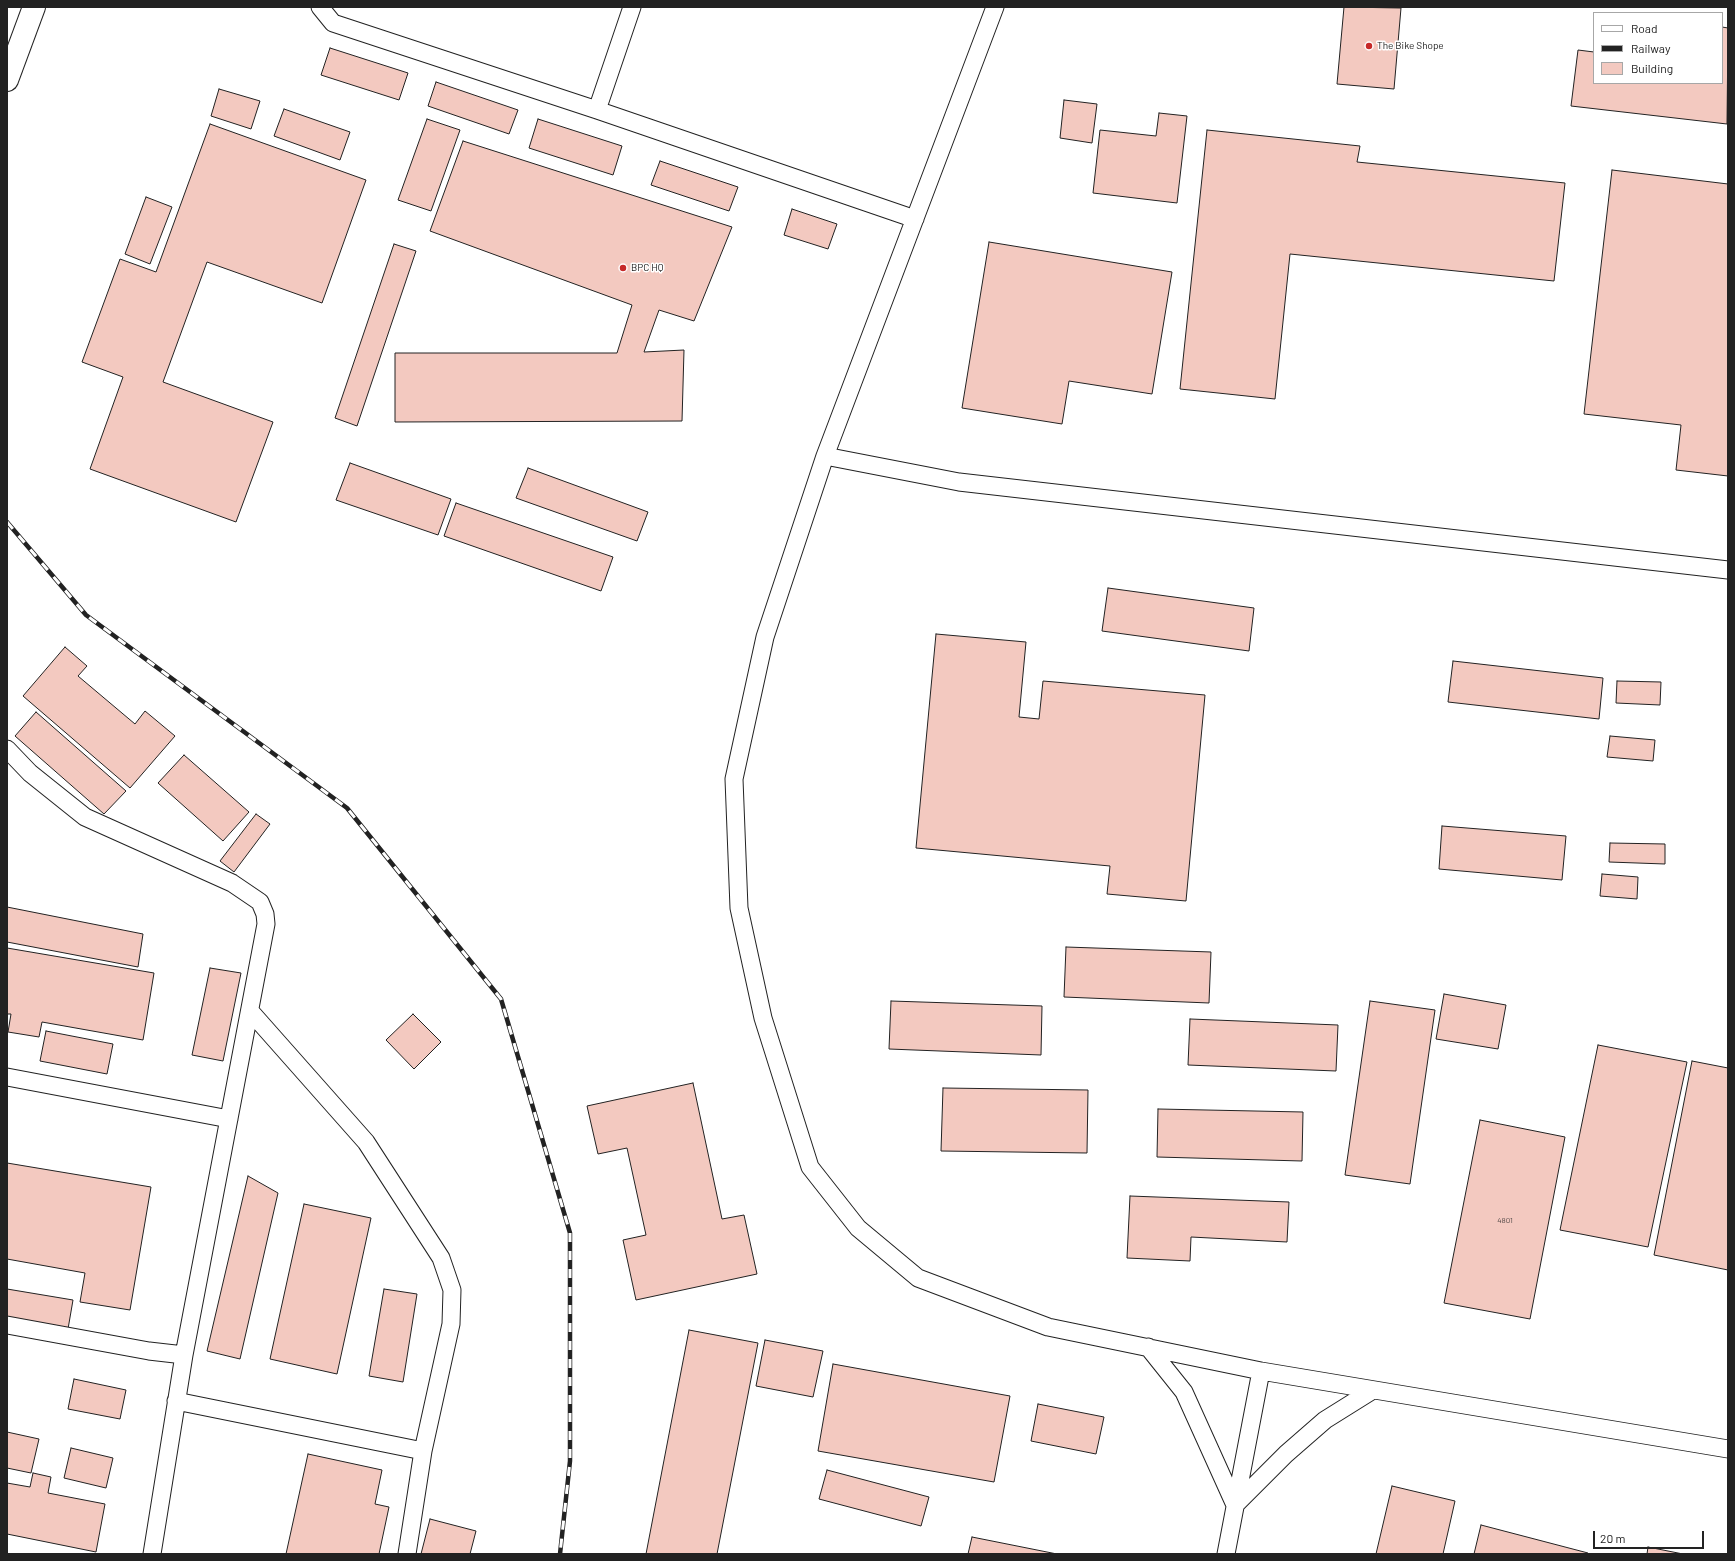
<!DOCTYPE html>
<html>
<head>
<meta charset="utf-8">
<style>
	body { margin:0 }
	#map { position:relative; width:1735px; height:1561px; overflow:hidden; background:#fff; font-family:Barlow,sans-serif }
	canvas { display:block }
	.frame { position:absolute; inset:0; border:8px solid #222; pointer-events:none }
	.legend { position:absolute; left:1593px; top:12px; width:130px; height:72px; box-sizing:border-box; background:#fff; border:1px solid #a7a7a7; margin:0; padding:5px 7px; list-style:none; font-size:12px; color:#222 }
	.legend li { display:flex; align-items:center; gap:8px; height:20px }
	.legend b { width:20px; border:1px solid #a7a7a7 }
	.scale { position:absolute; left:1593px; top:1531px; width:111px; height:18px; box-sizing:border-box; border:2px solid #222; border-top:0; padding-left:5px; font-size:12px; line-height:14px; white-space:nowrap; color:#222; -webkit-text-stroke:3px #fff; paint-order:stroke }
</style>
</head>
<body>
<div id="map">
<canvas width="1735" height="1561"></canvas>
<div class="frame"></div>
<ul class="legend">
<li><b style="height:5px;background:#fff"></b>Road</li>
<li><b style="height:5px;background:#222"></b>Railway</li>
<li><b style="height:11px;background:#f3c9c0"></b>Building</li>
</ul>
<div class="scale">20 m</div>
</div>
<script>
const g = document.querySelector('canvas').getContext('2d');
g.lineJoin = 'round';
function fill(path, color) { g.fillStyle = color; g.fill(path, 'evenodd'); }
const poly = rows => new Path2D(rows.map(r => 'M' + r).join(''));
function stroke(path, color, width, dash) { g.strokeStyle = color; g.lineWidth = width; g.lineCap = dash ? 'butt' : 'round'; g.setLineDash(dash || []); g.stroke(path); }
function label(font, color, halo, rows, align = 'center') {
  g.font = font + ' Barlow,sans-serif'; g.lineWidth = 3; g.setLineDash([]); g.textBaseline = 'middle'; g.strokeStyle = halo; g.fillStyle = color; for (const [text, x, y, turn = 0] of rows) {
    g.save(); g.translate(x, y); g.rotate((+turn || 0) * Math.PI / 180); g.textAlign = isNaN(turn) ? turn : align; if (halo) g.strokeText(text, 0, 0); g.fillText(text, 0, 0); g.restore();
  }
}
const building = poly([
	[1344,7,1401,8,1394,89,1337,84,1344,7],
	[1722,27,1728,28,1727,124,1571,106,1578,50,1594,52,1594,83,1722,83,1722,27],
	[330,48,408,73,399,100,321,75,330,48],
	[436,82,518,110,509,134,428,106,436,82],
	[219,89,260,101,251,129,211,116,219,89],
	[1064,100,1097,104,1092,143,1060,138,1064,100],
	[284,109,350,132,340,160,274,136,284,109],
	[1159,113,1187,116,1177,203,1093,193,1100,130,1156,136,1159,113],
	[427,119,460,130,431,211,398,200,427,119],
	[538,119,622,146,613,175,529,148,538,119],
	[210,124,366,180,322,303,207,262,163,382,273,422,236,522,90,469,123,377,82,362,120,259,156,272,210,124],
	[1207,130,1360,146,1357,162,1565,183,1554,281,1290,254,1275,399,1180,389,1207,130],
	[463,141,732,227,694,321,659,310,644,352,684,350,682,421,395,422,395,353,617,353,632,305,430,231,463,141],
	[660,161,738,187,729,211,651,185,660,161],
	[1612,170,1728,184,1728,476,1676,470,1681,425,1584,414,1612,170],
	[146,197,172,207,150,264,125,254,146,197],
	[792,209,837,224,828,249,784,235,792,209],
	[989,242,1172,272,1152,394,1069,381,1062,424,962,408,989,242],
	[394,244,416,251,357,426,335,418,394,244],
	[350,463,451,499,438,535,336,500,350,463],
	[528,468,648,512,637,541,516,498,528,468],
	[456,503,613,557,601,591,444,536,456,503],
	[1108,588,1254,608,1249,651,1102,631,1108,588],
	[936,634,1026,642,1019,717,1039,719,1043,681,1205,695,1186,901,1107,894,1110,866,916,848,936,634],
	[65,647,87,666,78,676,135,724,145,711,175,736,130,788,23,696,65,647],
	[1453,661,1603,678,1599,719,1448,702,1453,661],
	[1617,681,1661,682,1660,705,1616,703,1617,681],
	[36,712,126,791,104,814,15,736,36,712],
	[1610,736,1655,740,1653,761,1607,757,1610,736],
	[184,755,249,812,223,841,158,783,184,755],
	[256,814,270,824,234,872,220,861,256,814],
	[1442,826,1566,836,1562,880,1439,869,1442,826],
	[1610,843,1665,844,1665,864,1609,862,1610,843],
	[1602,874,1638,877,1637,899,1600,896,1602,874],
	[7,907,143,934,138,967,7,942,7,907],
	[1066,947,1211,952,1209,1003,1064,997,1066,947],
	[7,948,154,973,143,1040,42,1022,39,1037,8,1032,11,1014,7,1014,7,948],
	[210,968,241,973,223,1061,192,1055,210,968],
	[1444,994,1506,1005,1498,1049,1436,1039,1444,994],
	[891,1001,1042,1006,1041,1055,889,1049,891,1001],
	[1370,1001,1435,1010,1410,1184,1345,1175,1370,1001],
	[413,1014,441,1042,414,1069,386,1040,413,1014],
	[1190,1019,1338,1025,1336,1071,1188,1065,1190,1019],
	[46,1031,113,1044,107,1074,40,1061,46,1031],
	[1598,1045,1687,1062,1648,1247,1560,1230,1598,1045],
	[1692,1061,1728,1068,1728,1270,1654,1255,1692,1061],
	[693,1083,722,1219,744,1215,757,1274,636,1300,623,1240,646,1235,627,1148,598,1154,587,1106,693,1083],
	[943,1088,1088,1090,1087,1153,941,1151,943,1088],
	[1158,1109,1303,1112,1302,1161,1157,1157,1158,1109],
	[1480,1120,1565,1137,1530,1319,1444,1303,1480,1120],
	[7,1163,151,1187,130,1310,80,1302,85,1273,7,1259,7,1163],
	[248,1176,278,1193,240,1359,207,1351,248,1176],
	[1130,1196,1289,1202,1287,1242,1191,1237,1190,1261,1127,1258,1130,1196],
	[304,1204,371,1218,337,1374,270,1359,304,1204],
	[7,1289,73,1300,68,1329,7,1318,7,1289],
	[384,1289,417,1294,403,1382,369,1376,384,1289],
	[689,1330,758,1343,717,1554,646,1554,689,1330],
	[765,1340,823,1351,813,1397,756,1386,765,1340],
	[833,1364,1010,1396,994,1482,818,1451,833,1364],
	[74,1379,126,1390,120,1419,68,1409,74,1379],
	[1038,1404,1104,1417,1096,1454,1031,1441,1038,1404],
	[7,1432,39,1439,31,1473,7,1468,7,1432],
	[71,1448,113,1458,106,1488,64,1478,71,1448],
	[308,1454,382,1470,375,1504,389,1507,379,1554,286,1554,308,1454],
	[827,1470,929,1497,921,1526,819,1499,827,1470],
	[33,1473,51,1477,48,1493,105,1504,96,1552,7,1534,7,1483,30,1487,33,1473],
	[1392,1486,1455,1501,1443,1554,1376,1554,1392,1486],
	[430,1519,476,1531,470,1554,421,1554,430,1519],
	[1481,1525,1588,1553,1587,1554,1474,1554,1481,1525],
	[972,1537,1057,1554,968,1554,972,1537],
	[1648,1547,1683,1554,1647,1554,1648,1547]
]);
const lane = poly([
	[320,7,333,23,597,110,915,219],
	[995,7,825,456,765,637,734,779,739,908,763,1018,810,1167,858,1228,918,1278,1048,1327,1261,1371,1728,1449],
	[597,110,632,7],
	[825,456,959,482,1728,570],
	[7,749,30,773,85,817,232,883,260,902,265,914,266,924,184,1355,152,1554],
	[250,1011,366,1142,441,1258,452,1290,451,1324,423,1451,407,1554],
	[7,1077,229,1119],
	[7,1325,149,1351,184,1355],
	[1148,1347,1184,1392,1235,1505],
	[176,1401,423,1451],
	[1235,1505,1286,1454,1325,1420,1373,1390],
	[1226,1554,1261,1371]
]);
const street = poly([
	[7,80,34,7]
]);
const rail = poly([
	[7,522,86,615,347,808,501,999,570,1233,570,1461,560,1554]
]);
const markers = [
	[1369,46,4,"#c62828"],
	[623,268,4,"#c62828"]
];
const numberNames = [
	["4801",1505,1220]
];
const poiNames = [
	["The Bike Shope",1377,46],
	["BPC HQ",631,268]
];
fill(building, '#f3c9c0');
stroke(building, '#222', 1);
stroke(lane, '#222', 19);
stroke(street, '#222', 24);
stroke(lane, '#fff', 17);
stroke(street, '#fff', 22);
stroke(rail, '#222', 4.5);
stroke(rail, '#fff', 3, [9]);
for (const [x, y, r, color] of markers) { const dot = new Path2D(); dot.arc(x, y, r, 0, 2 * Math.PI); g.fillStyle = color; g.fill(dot); stroke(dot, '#fff', 1.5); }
label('8px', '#564c4a', null, numberNames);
label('10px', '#222', '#fff', poiNames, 'left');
</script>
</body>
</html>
